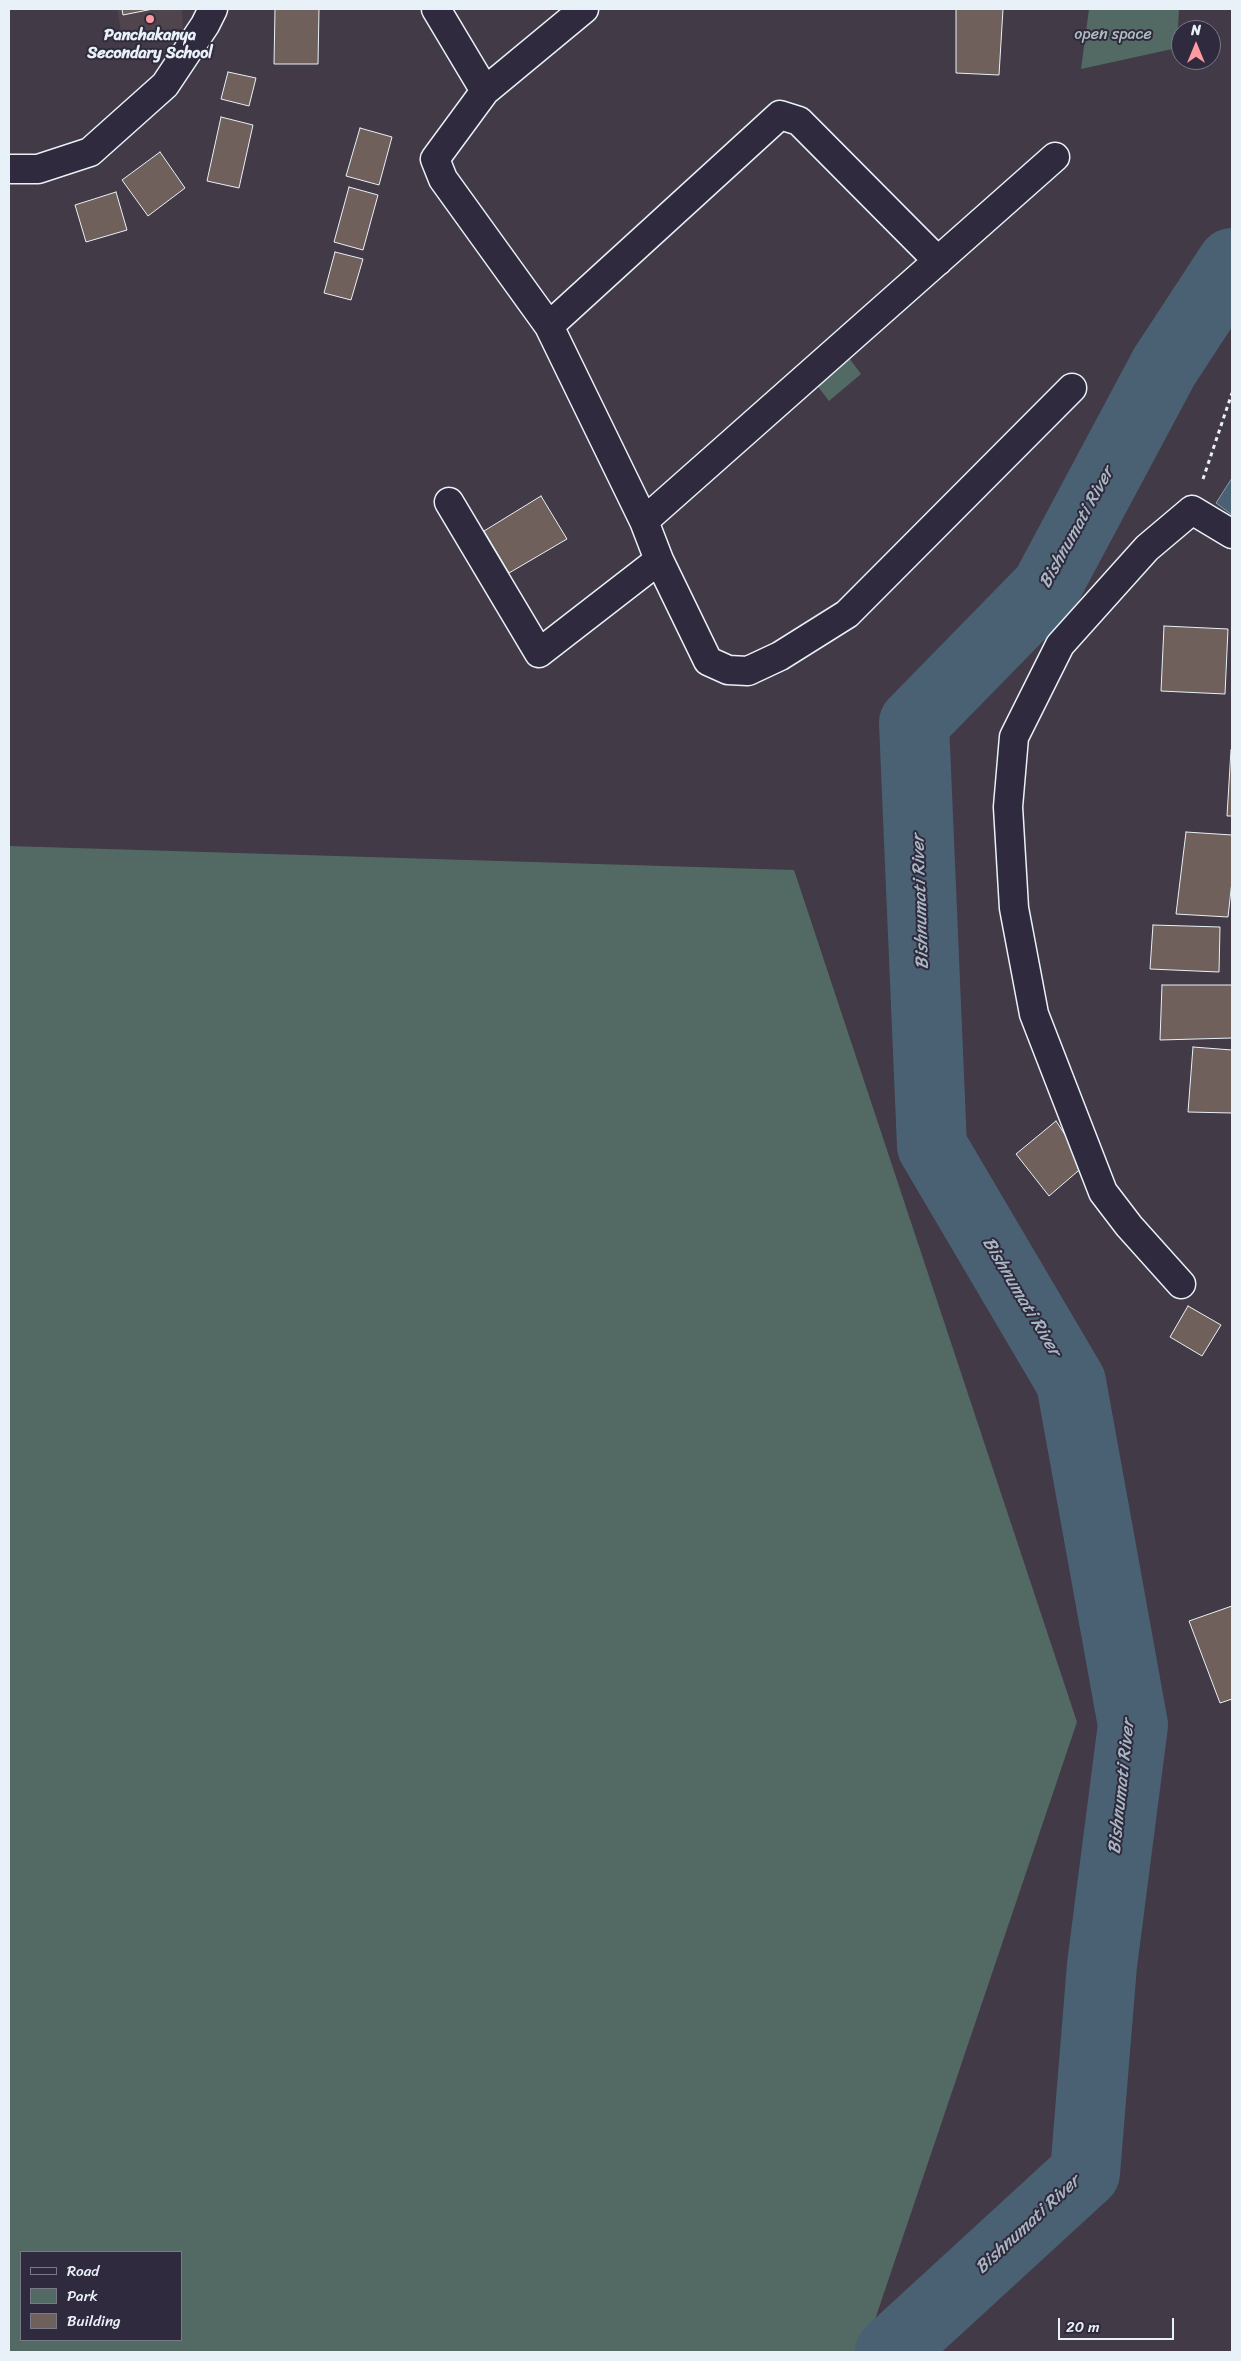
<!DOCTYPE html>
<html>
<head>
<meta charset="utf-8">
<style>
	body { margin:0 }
	#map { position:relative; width:1241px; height:2361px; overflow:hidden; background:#423a46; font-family:Sriracha,sans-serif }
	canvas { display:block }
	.frame { position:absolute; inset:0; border:10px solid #e8f1f8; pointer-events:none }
	.legend { position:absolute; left:20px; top:2251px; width:162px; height:90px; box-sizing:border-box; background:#2f2a3d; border:1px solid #797a88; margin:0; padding:6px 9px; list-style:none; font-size:15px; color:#e8f1f8 }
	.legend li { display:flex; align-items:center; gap:10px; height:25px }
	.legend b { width:25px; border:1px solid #797a88 }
	.north { position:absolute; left:1171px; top:20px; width:50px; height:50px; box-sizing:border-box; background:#2f2a3d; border:1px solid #797a88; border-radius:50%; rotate:0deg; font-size:14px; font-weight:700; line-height:20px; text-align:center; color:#e8f1f8 }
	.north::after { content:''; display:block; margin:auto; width:18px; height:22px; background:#ff9aa2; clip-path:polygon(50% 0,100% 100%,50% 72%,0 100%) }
	.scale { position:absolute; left:1058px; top:2318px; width:116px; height:22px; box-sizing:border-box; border:2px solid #e8f1f8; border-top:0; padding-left:6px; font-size:15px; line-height:18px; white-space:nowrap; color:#e8f1f8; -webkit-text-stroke:4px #2f2a3d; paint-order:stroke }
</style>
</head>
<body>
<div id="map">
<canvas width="1241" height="2361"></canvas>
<div class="frame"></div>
<ul class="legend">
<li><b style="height:6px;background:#2f2a3d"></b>Road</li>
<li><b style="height:14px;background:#536964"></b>Park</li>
<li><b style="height:14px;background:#6f605c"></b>Building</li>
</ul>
<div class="north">N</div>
<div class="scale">20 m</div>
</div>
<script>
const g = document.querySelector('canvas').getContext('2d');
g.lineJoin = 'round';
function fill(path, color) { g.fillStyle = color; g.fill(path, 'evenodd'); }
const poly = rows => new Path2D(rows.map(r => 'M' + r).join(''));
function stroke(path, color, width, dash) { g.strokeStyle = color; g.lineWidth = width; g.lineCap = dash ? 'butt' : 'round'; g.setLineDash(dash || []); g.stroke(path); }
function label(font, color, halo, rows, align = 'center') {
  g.font = font + ' Sriracha,sans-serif'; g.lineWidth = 4; g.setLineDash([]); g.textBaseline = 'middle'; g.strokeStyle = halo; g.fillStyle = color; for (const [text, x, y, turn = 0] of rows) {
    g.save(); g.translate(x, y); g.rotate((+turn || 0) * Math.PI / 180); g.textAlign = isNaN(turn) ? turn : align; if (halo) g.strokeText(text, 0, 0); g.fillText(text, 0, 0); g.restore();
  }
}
const built = poly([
	[117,9,182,9,183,29,121,31]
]);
const green = poly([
	[1089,9,1179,9,1177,48,1081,69],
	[841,347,861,374,829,401,809,375],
	[9,846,794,870,1077,1722,864,2352,9,2352],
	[21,2252,181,2252,181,2340,21,2340]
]);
const water = poly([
	[1232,478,1232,515,1216,503,1232,478]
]);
const river = poly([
	[890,2352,1085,2173,1102,1965,1133,1725,1071,1382,932,1146,914,723,1046,588,1164,367,1232,263]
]);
const building = poly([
	[122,9,153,9,123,15,122,9],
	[275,9,319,9,318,64,274,64,275,9],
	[956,9,1003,9,999,75,956,73,956,9],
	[228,72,256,78,249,106,221,99,228,72],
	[221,117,253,125,239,188,207,181,221,117],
	[360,128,392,137,379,185,346,176,360,128],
	[160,152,185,188,148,216,122,180,160,152],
	[349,187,378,195,363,250,334,242,349,187],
	[116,192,127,230,86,242,75,205,116,192],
	[335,252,363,259,351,300,324,293,335,252],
	[541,496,567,539,509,573,484,531,541,496],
	[1164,626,1228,629,1225,694,1161,691,1164,626],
	[1231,750,1232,750,1232,816,1227,816,1231,750],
	[1186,832,1232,835,1232,881,1228,917,1176,914,1186,832],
	[1153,925,1220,927,1219,972,1150,969,1153,925],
	[1162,985,1232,985,1232,1038,1160,1040,1162,985],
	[1193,1047,1232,1050,1232,1113,1188,1112,1193,1047],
	[1056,1121,1085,1165,1049,1196,1016,1154,1056,1121],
	[1188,1306,1221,1325,1202,1356,1170,1337,1188,1306],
	[1232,1606,1232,1699,1220,1703,1189,1621,1232,1606]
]);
const path = poly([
	[1203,479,1232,393]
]);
const minor = poly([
	[436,9,485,91,435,159,443,179,549,326,644,521,659,560,708,661,728,670,748,671,780,656,847,614,1072,388],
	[485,91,584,9],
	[549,326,780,115,799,121,938,261],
	[449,502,539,653,659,560],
	[644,521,1055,157],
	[1181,1284,1129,1226,1103,1192,1034,1014,1014,908,1008,807,1014,737,1060,645,1147,548,1192,510,1232,534]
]);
const tertiary = poly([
	[9,169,38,169,90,152,165,85,205,25,213,9]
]);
const markers = [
	[150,19,5,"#ff9aa2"]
];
const parkNames = [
	["open space",1113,35]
];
const poiNames = [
	["Panchakanya",150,36],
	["Secondary School",150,54]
];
const waterNames = [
	["Bishnumati River",1077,528,-61],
	["Bishnumati River",921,902,-92],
	["Bishnumati River",1021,1297,59],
	["Bishnumati River",1122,1787,-84],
	["Bishnumati River",1028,2225,-43]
];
fill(built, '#50454d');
fill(green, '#536964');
fill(water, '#4a6174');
stroke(water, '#899ba9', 1);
stroke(river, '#4a6174', 70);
fill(building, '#6f605c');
stroke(building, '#e8f1f8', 1);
stroke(minor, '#e8f1f8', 31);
stroke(tertiary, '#e8f1f8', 31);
stroke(path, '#e8f1f8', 3, [4, 4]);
stroke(minor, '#2f2a3d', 28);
stroke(tertiary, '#2f2a3d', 28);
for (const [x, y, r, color] of markers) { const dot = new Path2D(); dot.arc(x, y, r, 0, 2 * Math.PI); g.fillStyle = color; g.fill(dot); stroke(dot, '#2f2a3d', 2); }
label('16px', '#acbbbd', '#2f2a3d', parkNames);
label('bold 16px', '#e8f1f8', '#2f2a3d', poiNames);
label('italic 18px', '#a9b7c3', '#2f2a3d', waterNames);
</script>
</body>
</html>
